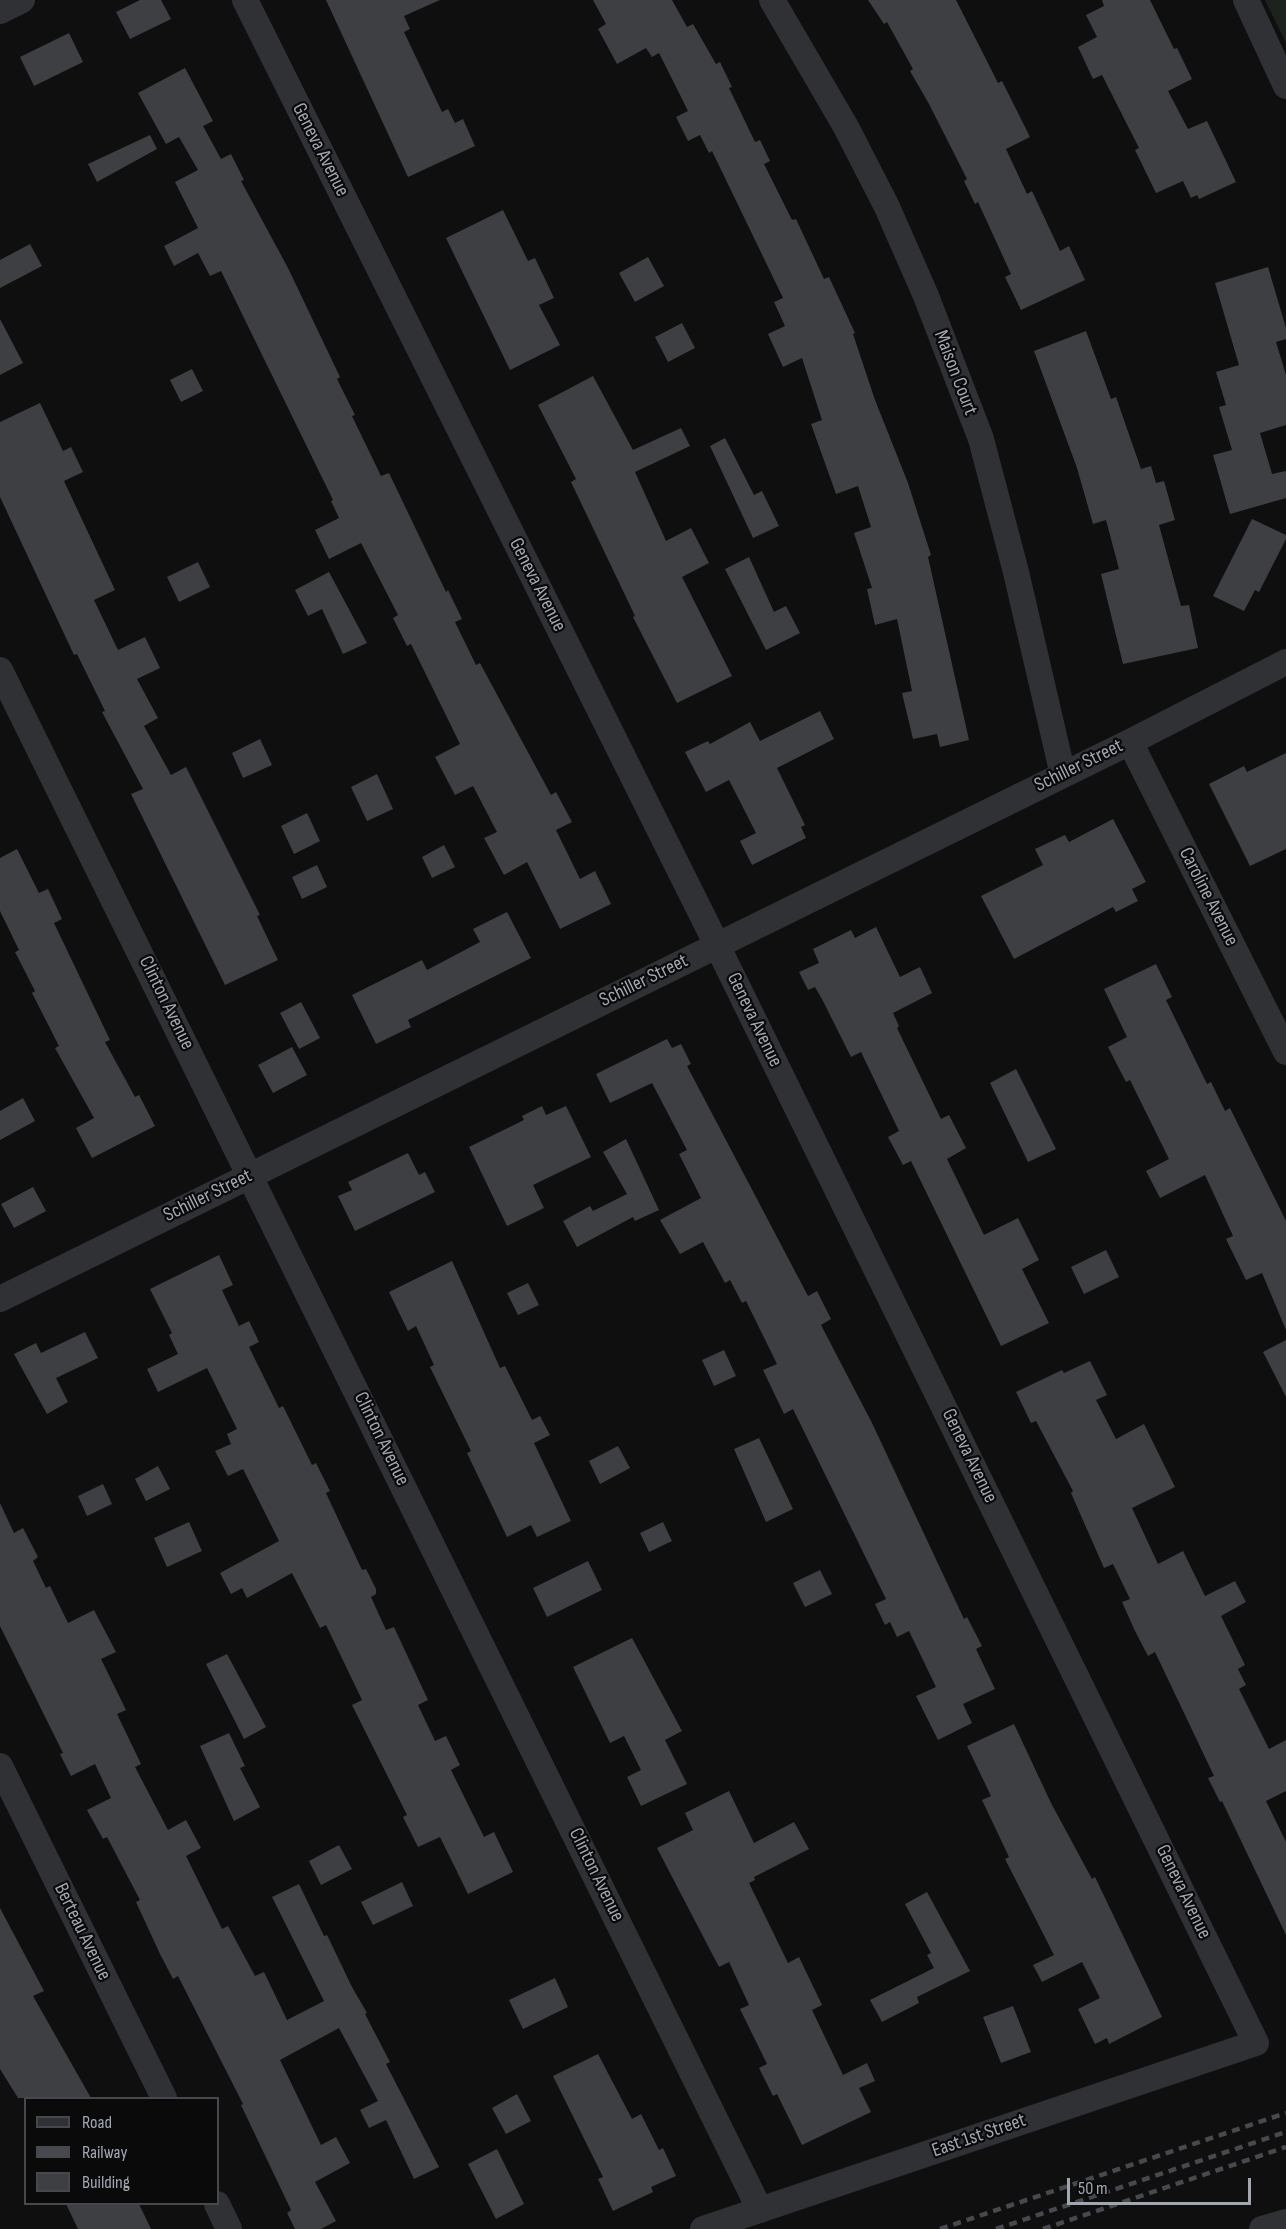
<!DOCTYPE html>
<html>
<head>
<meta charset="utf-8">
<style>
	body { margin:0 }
	#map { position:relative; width:1286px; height:2229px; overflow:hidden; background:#0f0f10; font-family:"Sofia Sans Condensed",sans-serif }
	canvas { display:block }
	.legend { position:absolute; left:24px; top:2097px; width:195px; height:108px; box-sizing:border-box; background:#0a0a0b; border:2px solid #46484d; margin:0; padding:8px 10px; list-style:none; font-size:18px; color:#a1a6b1 }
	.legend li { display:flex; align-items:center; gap:12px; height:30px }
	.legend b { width:30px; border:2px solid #46484d }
	.scale { position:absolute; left:1067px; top:2178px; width:184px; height:27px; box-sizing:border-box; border:3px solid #a1a6b1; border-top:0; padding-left:8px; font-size:18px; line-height:21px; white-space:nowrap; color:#a1a6b1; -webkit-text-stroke:4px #0a0a0b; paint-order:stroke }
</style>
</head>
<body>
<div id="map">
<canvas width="1286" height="2229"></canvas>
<ul class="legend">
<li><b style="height:8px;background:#303135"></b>Road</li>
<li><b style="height:8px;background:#47494e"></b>Railway</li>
<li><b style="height:16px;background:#3e3f43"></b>Building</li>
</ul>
<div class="scale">50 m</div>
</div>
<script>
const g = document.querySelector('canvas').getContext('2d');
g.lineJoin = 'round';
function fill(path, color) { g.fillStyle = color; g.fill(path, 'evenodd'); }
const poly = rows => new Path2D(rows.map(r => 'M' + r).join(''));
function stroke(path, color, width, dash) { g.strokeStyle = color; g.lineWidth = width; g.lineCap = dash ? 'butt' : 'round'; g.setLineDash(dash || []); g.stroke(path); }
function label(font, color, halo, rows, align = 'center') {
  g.font = font + ' "Sofia Sans Condensed",sans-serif'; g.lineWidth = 4.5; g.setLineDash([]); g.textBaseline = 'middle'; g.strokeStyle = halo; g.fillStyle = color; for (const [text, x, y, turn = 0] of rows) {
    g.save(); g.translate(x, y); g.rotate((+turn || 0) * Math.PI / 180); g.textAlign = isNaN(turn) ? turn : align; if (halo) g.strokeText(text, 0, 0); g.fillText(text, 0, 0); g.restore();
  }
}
const green = poly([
	[1265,0,1286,0,1286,43]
]);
const building = poly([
	[140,0,161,0,171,19,130,39,116,12],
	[326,0,440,0,404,16,410,29,404,32,442,112,448,109,455,123,463,119,475,146,408,177],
	[593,0,672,0,687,27,693,24,716,64,720,62,732,87,729,88,755,142,760,140,770,161,764,164,792,220,796,219,824,279,829,277,855,333,853,334,875,400,908,483,931,555,928,557,969,740,940,747,937,734,913,739,902,693,912,691,897,619,875,625,867,589,872,588,854,533,871,527,858,486,836,494,811,424,822,420,802,358,783,367,768,334,785,326,774,302,783,298,712,151,709,153,700,135,688,141,676,117,688,111,659,53,652,57,646,48,617,64,598,29,606,24],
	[868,0,956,0,998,83,1002,81,1030,137,1006,149,1027,194,1032,191,1060,251,1069,246,1085,280,1021,310,1005,277,1011,274,978,202,975,204,964,181,967,179,929,104,910,71,913,69,887,22,884,24],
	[1102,0,1150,0,1174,49,1177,48,1192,79,1168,91,1188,129,1207,121,1236,182,1199,199,1197,195,1191,198,1183,181,1156,193,1135,150,1139,148,1102,75,1093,79,1078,47,1097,37,1086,15,1104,6],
	[69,33,83,62,34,86,20,57],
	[185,68,213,121,203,126,221,159,231,154,244,180,241,181,288,268,340,377,337,379,355,415,352,416,381,476,389,473,446,592,448,590,462,619,455,622,476,665,480,663,551,795,556,792,572,822,556,830,580,879,595,871,611,904,560,929,527,862,504,875,484,838,497,832,473,786,455,795,435,757,460,744,411,644,407,646,393,618,398,615,361,543,329,559,315,530,339,518,331,501,333,500,221,271,210,276,198,253,174,266,164,246,198,228,175,182,198,170,179,137,166,144,138,93],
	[150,135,157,149,97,182,88,164],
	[503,210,528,261,535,258,554,298,539,305,560,345,510,370,446,238],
	[30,244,42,266,0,288,0,260],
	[648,257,664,286,635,302,619,273],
	[1268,267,1286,328,1286,339,1276,342,1286,375,1286,425,1260,433,1272,474,1286,471,1286,498,1230,514,1213,455,1232,450,1219,407,1226,405,1216,372,1239,365,1215,283],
	[0,319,23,363,0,375],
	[682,323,695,348,668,362,655,337],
	[1086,331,1111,399,1116,397,1141,469,1151,466,1156,483,1164,481,1175,520,1159,525,1181,606,1189,605,1198,648,1123,664,1101,574,1119,569,1106,520,1093,524,1077,468,1034,351],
	[192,369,203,391,181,402,170,380],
	[593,376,633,450,681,428,690,446,635,472,666,541,691,528,709,563,682,577,732,676,677,703,633,617,635,616,571,482,576,479,538,405],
	[40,403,63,451,71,447,83,472,64,481,115,590,94,600,118,650,145,637,160,668,137,679,158,718,144,726,171,775,186,767,260,915,257,916,278,960,225,985,131,794,143,789,102,712,105,711,77,654,74,655,0,497,0,422],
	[725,438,754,495,762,491,779,526,753,538,710,446],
	[1252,519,1286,535,1286,539,1259,592,1255,590,1244,611,1213,596],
	[749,557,774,612,786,606,800,633,766,650,725,569],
	[198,562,210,587,179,602,167,577],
	[329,572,367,643,343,654,322,609,308,616,295,590],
	[820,711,834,739,777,768,805,825,801,827,806,838,752,865,740,841,756,833,729,780,706,792,685,752,708,741,710,744,750,722,760,741],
	[260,739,272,765,243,778,232,753],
	[1286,753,1286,849,1250,866,1209,784,1244,766,1247,772],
	[377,774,393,809,367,821,351,787],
	[307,813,320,841,294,854,281,826],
	[1113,819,1146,882,1132,889,1138,901,1116,912,1113,907,1014,959,981,896,1043,865,1035,849,1065,835,1069,842],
	[444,845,455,867,432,878,422,857],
	[17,849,39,893,48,889,62,919,54,923,110,1040,105,1042,135,1097,139,1095,155,1126,92,1158,76,1128,94,1118,55,1048,59,1046,32,993,35,991,15,952,19,950,0,911,0,858],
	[317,865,327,887,302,899,292,877],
	[507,912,531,958,408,1020,411,1027,376,1044,352,995,422,960,427,970,480,942,473,929],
	[876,927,900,977,920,967,932,993,893,1013,899,1026,897,1028,941,1119,949,1115,966,1148,947,1159,984,1235,1018,1218,1039,1260,1022,1269,1049,1323,1001,1346,911,1161,903,1165,888,1137,899,1131,861,1052,851,1057,823,1001,815,987,808,990,799,972,819,963,813,949,851,930,855,938],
	[1156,964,1172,997,1166,1000,1207,1084,1211,1082,1225,1111,1230,1108,1286,1221,1286,1330,1262,1273,1246,1280,1226,1239,1233,1236,1205,1175,1160,1198,1146,1171,1169,1159,1130,1080,1126,1082,1108,1047,1127,1037,1104,989],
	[301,1002,320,1038,299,1049,280,1013],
	[667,1039,672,1048,681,1044,691,1064,687,1066,808,1296,817,1291,831,1319,821,1325,872,1423,964,1619,967,1617,982,1646,976,1649,995,1689,963,1704,972,1723,938,1740,916,1696,936,1687,909,1631,897,1637,890,1622,885,1625,875,1604,886,1599,793,1409,784,1414,763,1370,777,1364,746,1301,742,1303,730,1280,725,1283,703,1242,680,1254,660,1220,701,1198,679,1154,687,1150,652,1083,610,1103,596,1074],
	[292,1047,307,1075,273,1093,258,1065],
	[1016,1069,1056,1149,1028,1162,990,1083],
	[23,1098,35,1121,0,1140,0,1111],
	[542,1106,546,1115,566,1106,591,1157,533,1185,544,1208,507,1226,469,1147,524,1120,522,1116],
	[626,1139,659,1210,635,1221,633,1217,577,1247,563,1221,590,1206,593,1211,627,1194,603,1152],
	[408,1153,419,1175,425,1172,435,1192,355,1231,338,1196,352,1190,348,1182],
	[33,1187,46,1211,14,1228,1,1204],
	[1106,1250,1119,1277,1084,1294,1071,1267],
	[219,1255,233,1285,222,1290,239,1326,249,1321,259,1342,249,1347,279,1408,283,1406,312,1465,316,1463,330,1491,326,1493,362,1570,366,1569,376,1589,376,1594,371,1597,386,1630,394,1627,428,1700,418,1705,435,1741,446,1736,460,1765,451,1770,484,1837,494,1832,513,1872,468,1894,440,1837,418,1847,403,1817,407,1815,352,1705,362,1700,326,1625,320,1628,292,1573,247,1598,242,1588,231,1594,220,1573,279,1541,243,1469,228,1476,215,1451,231,1444,227,1434,237,1429,207,1368,158,1392,147,1369,178,1354,169,1335,172,1333,150,1289],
	[452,1261,500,1368,505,1366,532,1420,540,1416,550,1435,534,1443,571,1521,537,1537,531,1525,507,1537,467,1453,471,1451,430,1367,434,1365,416,1326,408,1331,389,1292],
	[528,1283,539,1305,518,1315,507,1293],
	[85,1332,98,1358,56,1378,68,1402,47,1414,14,1354,36,1343,41,1353],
	[1286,1340,1286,1397,1263,1352],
	[724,1350,736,1376,714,1386,702,1360],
	[1090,1361,1107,1395,1096,1400,1116,1439,1144,1424,1175,1487,1132,1508,1158,1564,1183,1551,1205,1596,1235,1581,1246,1602,1221,1616,1245,1665,1238,1669,1246,1685,1239,1689,1269,1749,1286,1740,1286,1791,1266,1801,1286,1842,1286,1935,1222,1801,1220,1802,1208,1778,1214,1776,1155,1652,1148,1656,1135,1631,1122,1602,1130,1599,1113,1564,1104,1568,1071,1493,1073,1491,1036,1421,1031,1423,1016,1392,1062,1370,1064,1373],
	[759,1438,793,1509,766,1522,734,1449],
	[618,1446,630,1468,600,1484,589,1461],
	[158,1466,170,1489,146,1501,135,1479],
	[103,1484,112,1504,87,1516,78,1496],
	[0,1503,14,1533,23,1528,38,1557,33,1561,46,1588,50,1586,68,1623,94,1610,116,1652,101,1659,126,1710,117,1714,141,1764,135,1767,168,1830,186,1820,201,1848,186,1856,222,1929,228,1926,255,1976,264,1972,287,2020,324,2001,272,1897,299,1884,324,1936,327,1935,352,1987,367,2013,365,2014,390,2062,386,2064,439,2167,414,2179,386,2120,369,2128,360,2110,378,2101,339,2028,280,2060,321,2145,336,2137,350,2163,315,2182,336,2221,321,2229,295,2229,287,2213,291,2210,241,2105,243,2104,178,1976,173,1979,160,1954,136,1902,140,1900,107,1837,103,1839,87,1810,111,1798,95,1764,71,1776,60,1754,63,1753,0,1626],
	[189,1522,202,1551,167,1567,154,1538],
	[663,1522,672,1541,649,1552,640,1533],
	[588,1561,602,1590,547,1617,533,1588],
	[820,1570,832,1594,805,1607,793,1583],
	[632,1638,682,1731,665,1740,687,1784,641,1806,627,1777,641,1770,624,1736,610,1743,573,1667],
	[227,1654,266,1727,244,1739,206,1664],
	[1014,1724,1051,1803,1092,1879,1095,1877,1162,2017,1109,2044,1107,2038,1095,2044,1078,2009,1100,1998,1082,1962,1042,1982,1033,1965,1054,1955,1005,1859,1009,1857,982,1800,991,1796,967,1746],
	[229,1733,245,1766,240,1768,260,1807,234,1821,200,1746],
	[729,1791,754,1843,794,1822,809,1849,754,1877,755,1880,749,1883,788,1963,799,1957,822,2005,812,2010,843,2075,867,2063,875,2081,859,2088,871,2112,802,2145,777,2094,773,2096,759,2068,767,2064,740,2009,749,2005,729,1962,719,1967,657,1848,693,1830,685,1813],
	[339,1845,352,1869,321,1885,309,1861],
	[402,1882,413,1906,373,1925,361,1902],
	[927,1892,970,1971,917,1997,919,2003,882,2022,870,2000,934,1968,927,1955,931,1953,905,1904],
	[0,1908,44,1991,33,1996,91,2098,18,2098,0,2069],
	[555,1978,568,2007,523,2029,509,2000],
	[1013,2006,1031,2052,1001,2063,983,2017],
	[598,2054,632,2119,641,2114,659,2150,663,2148,676,2176,651,2187,653,2192,613,2211,598,2179,603,2177,553,2076],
	[517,2094,531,2121,506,2134,492,2108],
	[497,2149,524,2204,496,2219,468,2164],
	[66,2204,139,2204,151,2229,78,2229]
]);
const street = poly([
	[245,0,717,945,1256,2043,703,2229],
	[772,0,846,127,887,207,926,296,981,439,1016,572,1063,775],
	[1246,0,1286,86],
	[0,11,22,0],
	[0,670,760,2210],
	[1130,742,1286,1052],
	[0,1299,1130,742,1286,662],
	[0,1766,164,2098],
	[217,2204,229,2229],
	[1262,2229,1286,2222]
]);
const rail = poly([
	[940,2229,1286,2113],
	[996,2229,1286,2132],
	[1043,2229,1286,2147]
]);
const streetNames = [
	["Geneva Avenue",320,150,63],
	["Maison Court",955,373,69],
	["Geneva Avenue",537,585,63],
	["Schiller Street",1079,766,-26],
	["Caroline Avenue",1208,897,63],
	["Schiller Street",644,981,-26],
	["Clinton Avenue",166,1003,64],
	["Geneva Avenue",754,1020,64],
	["Schiller Street",208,1196,-26],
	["Clinton Avenue",381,1439,64],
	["Geneva Avenue",969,1456,64],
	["Clinton Avenue",596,1875,64],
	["Geneva Avenue",1183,1892,64],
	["Berteau Avenue",82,1932,64],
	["East 1st Street",979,2136,-19]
];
fill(green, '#1c231c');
fill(building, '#3e3f43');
stroke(street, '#303135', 26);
stroke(rail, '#47494e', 4.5, [8, 6]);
label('20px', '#a1a6b1', '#0a0a0b', streetNames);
</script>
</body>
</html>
